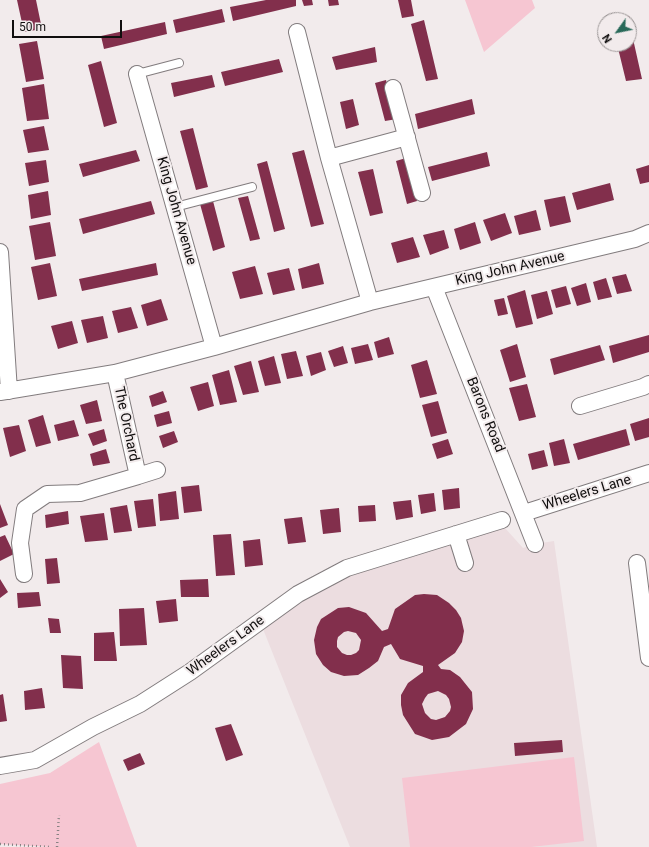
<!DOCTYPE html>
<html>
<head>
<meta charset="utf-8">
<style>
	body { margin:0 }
	#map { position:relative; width:649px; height:847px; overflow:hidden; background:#f2ebec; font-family:Roboto,sans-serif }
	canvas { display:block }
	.north { position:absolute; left:597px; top:12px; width:40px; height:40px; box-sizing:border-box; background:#f2ebec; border:1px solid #989393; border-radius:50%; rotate:237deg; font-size:11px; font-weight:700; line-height:16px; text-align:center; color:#100e0e }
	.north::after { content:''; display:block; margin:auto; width:14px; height:18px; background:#286959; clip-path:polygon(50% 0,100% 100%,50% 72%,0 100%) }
	.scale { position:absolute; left:12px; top:20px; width:110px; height:18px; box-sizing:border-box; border:2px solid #100e0e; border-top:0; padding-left:5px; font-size:12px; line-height:14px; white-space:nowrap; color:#100e0e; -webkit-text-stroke:3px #f2ebec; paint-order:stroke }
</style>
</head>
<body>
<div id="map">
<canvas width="649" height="847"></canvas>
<div class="north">N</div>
<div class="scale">50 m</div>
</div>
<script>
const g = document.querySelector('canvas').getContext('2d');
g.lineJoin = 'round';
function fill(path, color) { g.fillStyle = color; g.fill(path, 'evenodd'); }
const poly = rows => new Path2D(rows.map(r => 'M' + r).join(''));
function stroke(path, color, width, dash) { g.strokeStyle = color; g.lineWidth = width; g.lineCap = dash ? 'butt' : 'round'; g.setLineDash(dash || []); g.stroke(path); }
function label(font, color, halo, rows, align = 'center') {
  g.font = font + ' Roboto,sans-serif'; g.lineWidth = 4; g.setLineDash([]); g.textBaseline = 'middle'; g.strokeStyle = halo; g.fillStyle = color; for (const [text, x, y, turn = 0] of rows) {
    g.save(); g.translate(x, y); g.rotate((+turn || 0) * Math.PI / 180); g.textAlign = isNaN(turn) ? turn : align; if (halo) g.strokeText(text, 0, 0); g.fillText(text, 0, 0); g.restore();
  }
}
const built = poly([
	[505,528,523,548,535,544,554,541,597,847,350,847,263,629,303,601,348,577,458,541]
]);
const green = poly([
	[465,0,532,0,535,8,484,52],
	[99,742,137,847,51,847,0,844,0,784,50,773],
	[574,757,584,841,531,847,410,847,402,778]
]);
const building = poly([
	[17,0,36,0,42,29,24,32],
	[266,0,296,0,296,6,233,21,230,7],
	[302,0,312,0,313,5,304,6],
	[328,0,338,0,339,5,329,6],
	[398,0,411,0,414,16,402,18],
	[222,9,225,22,176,33,173,20],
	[629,16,630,20,612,20,611,18],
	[424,20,438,79,426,81,411,24],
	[629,21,642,79,626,81,617,44,629,44],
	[165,22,167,34,104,49,101,36],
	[37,41,44,79,26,82,19,44],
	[375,47,377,62,336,70,332,57],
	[279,59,283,72,225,86,221,72],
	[101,61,117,123,104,127,88,65],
	[212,75,215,87,174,97,171,83],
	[386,80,397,119,385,121,375,83],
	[44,84,49,119,27,121,22,88],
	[353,99,359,125,346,129,340,102],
	[472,99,475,114,418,129,415,114],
	[44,126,49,150,28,153,23,130],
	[193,128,208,187,196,190,180,131],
	[136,150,140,161,83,177,79,164],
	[304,150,324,224,311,227,292,153],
	[487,152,490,166,432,181,428,167],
	[406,158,417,201,407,204,396,161],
	[46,160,49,182,29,186,25,163],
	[267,161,285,229,274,232,257,164],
	[649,165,649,182,640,184,636,169],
	[373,169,383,213,370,216,358,172],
	[610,183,614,200,577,210,572,193],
	[48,191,51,215,31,219,28,195],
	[248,196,260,239,250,241,238,198],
	[565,196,571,222,550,227,544,200],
	[151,201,155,214,83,234,79,219],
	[213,201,225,247,213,251,200,204],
	[536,210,541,230,519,235,514,216],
	[505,213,512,233,491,241,483,220],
	[50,222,56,256,35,260,29,226],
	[475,222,481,243,460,250,454,229],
	[444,230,449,248,430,255,423,235],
	[413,237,420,257,397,263,391,243],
	[50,263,57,296,38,300,31,267],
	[156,263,158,275,82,291,79,279],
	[319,263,324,284,302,289,298,269],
	[255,266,263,294,240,299,232,272],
	[289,268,295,290,273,295,267,273],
	[626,274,632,291,617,294,612,277],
	[606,278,612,297,598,300,593,282],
	[586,283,591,302,577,306,571,288],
	[566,286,571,304,556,308,551,290],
	[525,290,533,324,516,328,507,296],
	[547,291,553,314,537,319,531,295],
	[504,298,508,314,498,316,494,300],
	[161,299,168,320,147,326,141,305],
	[131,307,138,328,118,333,112,311],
	[103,316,108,338,87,343,81,320],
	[72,321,78,343,58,349,51,326],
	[649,335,649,352,613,363,609,346],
	[389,337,394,354,378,358,374,342],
	[368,344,373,360,355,364,351,348],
	[517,344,526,377,510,382,500,350],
	[600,345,605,360,554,375,550,359],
	[343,346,348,363,334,367,328,351],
	[296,351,303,376,287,379,281,354],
	[321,352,326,370,311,376,306,356],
	[274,356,281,383,265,386,258,361],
	[427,360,437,394,420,398,411,365],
	[251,361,259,392,243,395,234,366],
	[229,370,237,402,220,405,212,375],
	[208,382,214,406,198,411,190,387],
	[527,384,536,417,519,421,509,388],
	[163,391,167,402,152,407,149,396],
	[97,400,102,421,86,424,80,405],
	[438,401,447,433,431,437,422,405],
	[169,411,172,423,157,427,154,415],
	[43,415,51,443,36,447,28,420],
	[649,418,649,437,635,441,630,424],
	[74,420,79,436,58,441,54,425],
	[19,425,26,451,10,457,3,428],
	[104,429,107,441,93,446,88,434],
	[626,429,630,445,578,460,573,444],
	[174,431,178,442,163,448,159,436],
	[448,439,453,454,437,459,432,444],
	[564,439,570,463,554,466,549,443],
	[106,449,110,463,93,466,90,454],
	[544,450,548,466,532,470,528,454],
	[199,485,202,511,184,513,181,487],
	[459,488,460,508,444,510,442,490],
	[176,491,179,519,160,521,158,494],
	[434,493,436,511,421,514,418,495],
	[153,499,156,526,138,528,134,501],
	[411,500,413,517,396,520,393,502],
	[0,504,8,525,0,528],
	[127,505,132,531,114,533,110,508],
	[375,505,376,521,359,522,358,506],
	[339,508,341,532,323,534,320,510],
	[68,511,69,524,46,528,45,515],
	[104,513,108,540,85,542,80,516],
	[302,517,306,542,288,544,284,519],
	[231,534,235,575,216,576,213,535],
	[5,535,14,554,0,561,0,537],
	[260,539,263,565,245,567,243,541],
	[57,558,60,583,47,584,45,559],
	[0,579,8,592,0,598],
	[208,579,209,597,181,597,180,580],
	[39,592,41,606,18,608,17,593],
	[424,594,437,595,449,603,456,610,461,618,464,631,462,642,455,653,438,665,441,669,450,670,460,677,472,692,473,709,466,724,449,737,432,740,415,734,403,715,401,705,401,695,408,683,423,672,423,666,400,659,391,644,384,647,378,661,369,668,358,675,344,676,331,672,323,665,316,654,314,640,317,627,321,619,338,608,349,607,366,613,382,631,388,629,395,609,415,595],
	[348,631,356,633,361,640,359,650,356,653,351,655,347,655,342,653,337,647,337,641,338,637,344,632],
	[438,691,446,695,449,699,451,707,450,711,445,717,436,720,431,719,425,713,422,704,425,698,428,694],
	[176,599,178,621,159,623,156,601],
	[144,608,147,645,120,646,119,609],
	[48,618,59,619,61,633,50,633],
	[114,632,117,661,94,661,94,633],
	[61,655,81,656,83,689,63,688],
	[42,688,45,708,25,710,24,691],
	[3,694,7,721,0,722,0,695],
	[231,724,243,755,226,761,215,728],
	[562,740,563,752,515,756,514,743],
	[140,753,145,764,128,771,123,760]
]);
const path = poly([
	[0,844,51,847],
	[57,847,59,815]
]);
const lane = poly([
	[137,74,179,63],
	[175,207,252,187]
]);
const street = poly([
	[297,32,329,158,370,302],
	[137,74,214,347],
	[393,88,422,193],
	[329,158,407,137],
	[0,252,9,391],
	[434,287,535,544],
	[0,392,115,373,214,347,370,302,635,239,649,233],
	[580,406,643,387,649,384],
	[138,476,157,470],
	[524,513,649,473],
	[456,534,465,563],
	[637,563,649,658],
	[24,574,20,543,25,509,47,494,80,493,138,476,115,373],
	[0,766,35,760,93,727,140,704,190,672,298,594,347,568,502,520]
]);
const streetNames = [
	["King John Avenue",176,211,74],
	["King John Avenue",510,269,-13],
	["Barons Road",485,415,68],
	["The Orchard",126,424,78],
	["Wheelers Lane",587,493,-17],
	["Wheelers Lane",226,646,-36]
];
fill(built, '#ecdde0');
fill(green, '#f6c6d2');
fill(building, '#822f4c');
stroke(lane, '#827c7e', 10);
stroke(street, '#827c7e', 18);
stroke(path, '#878283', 2.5, [1, 3]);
stroke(lane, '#fff', 8);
stroke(street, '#fff', 16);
label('14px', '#100e0e', '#f2ebec', streetNames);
</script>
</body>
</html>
